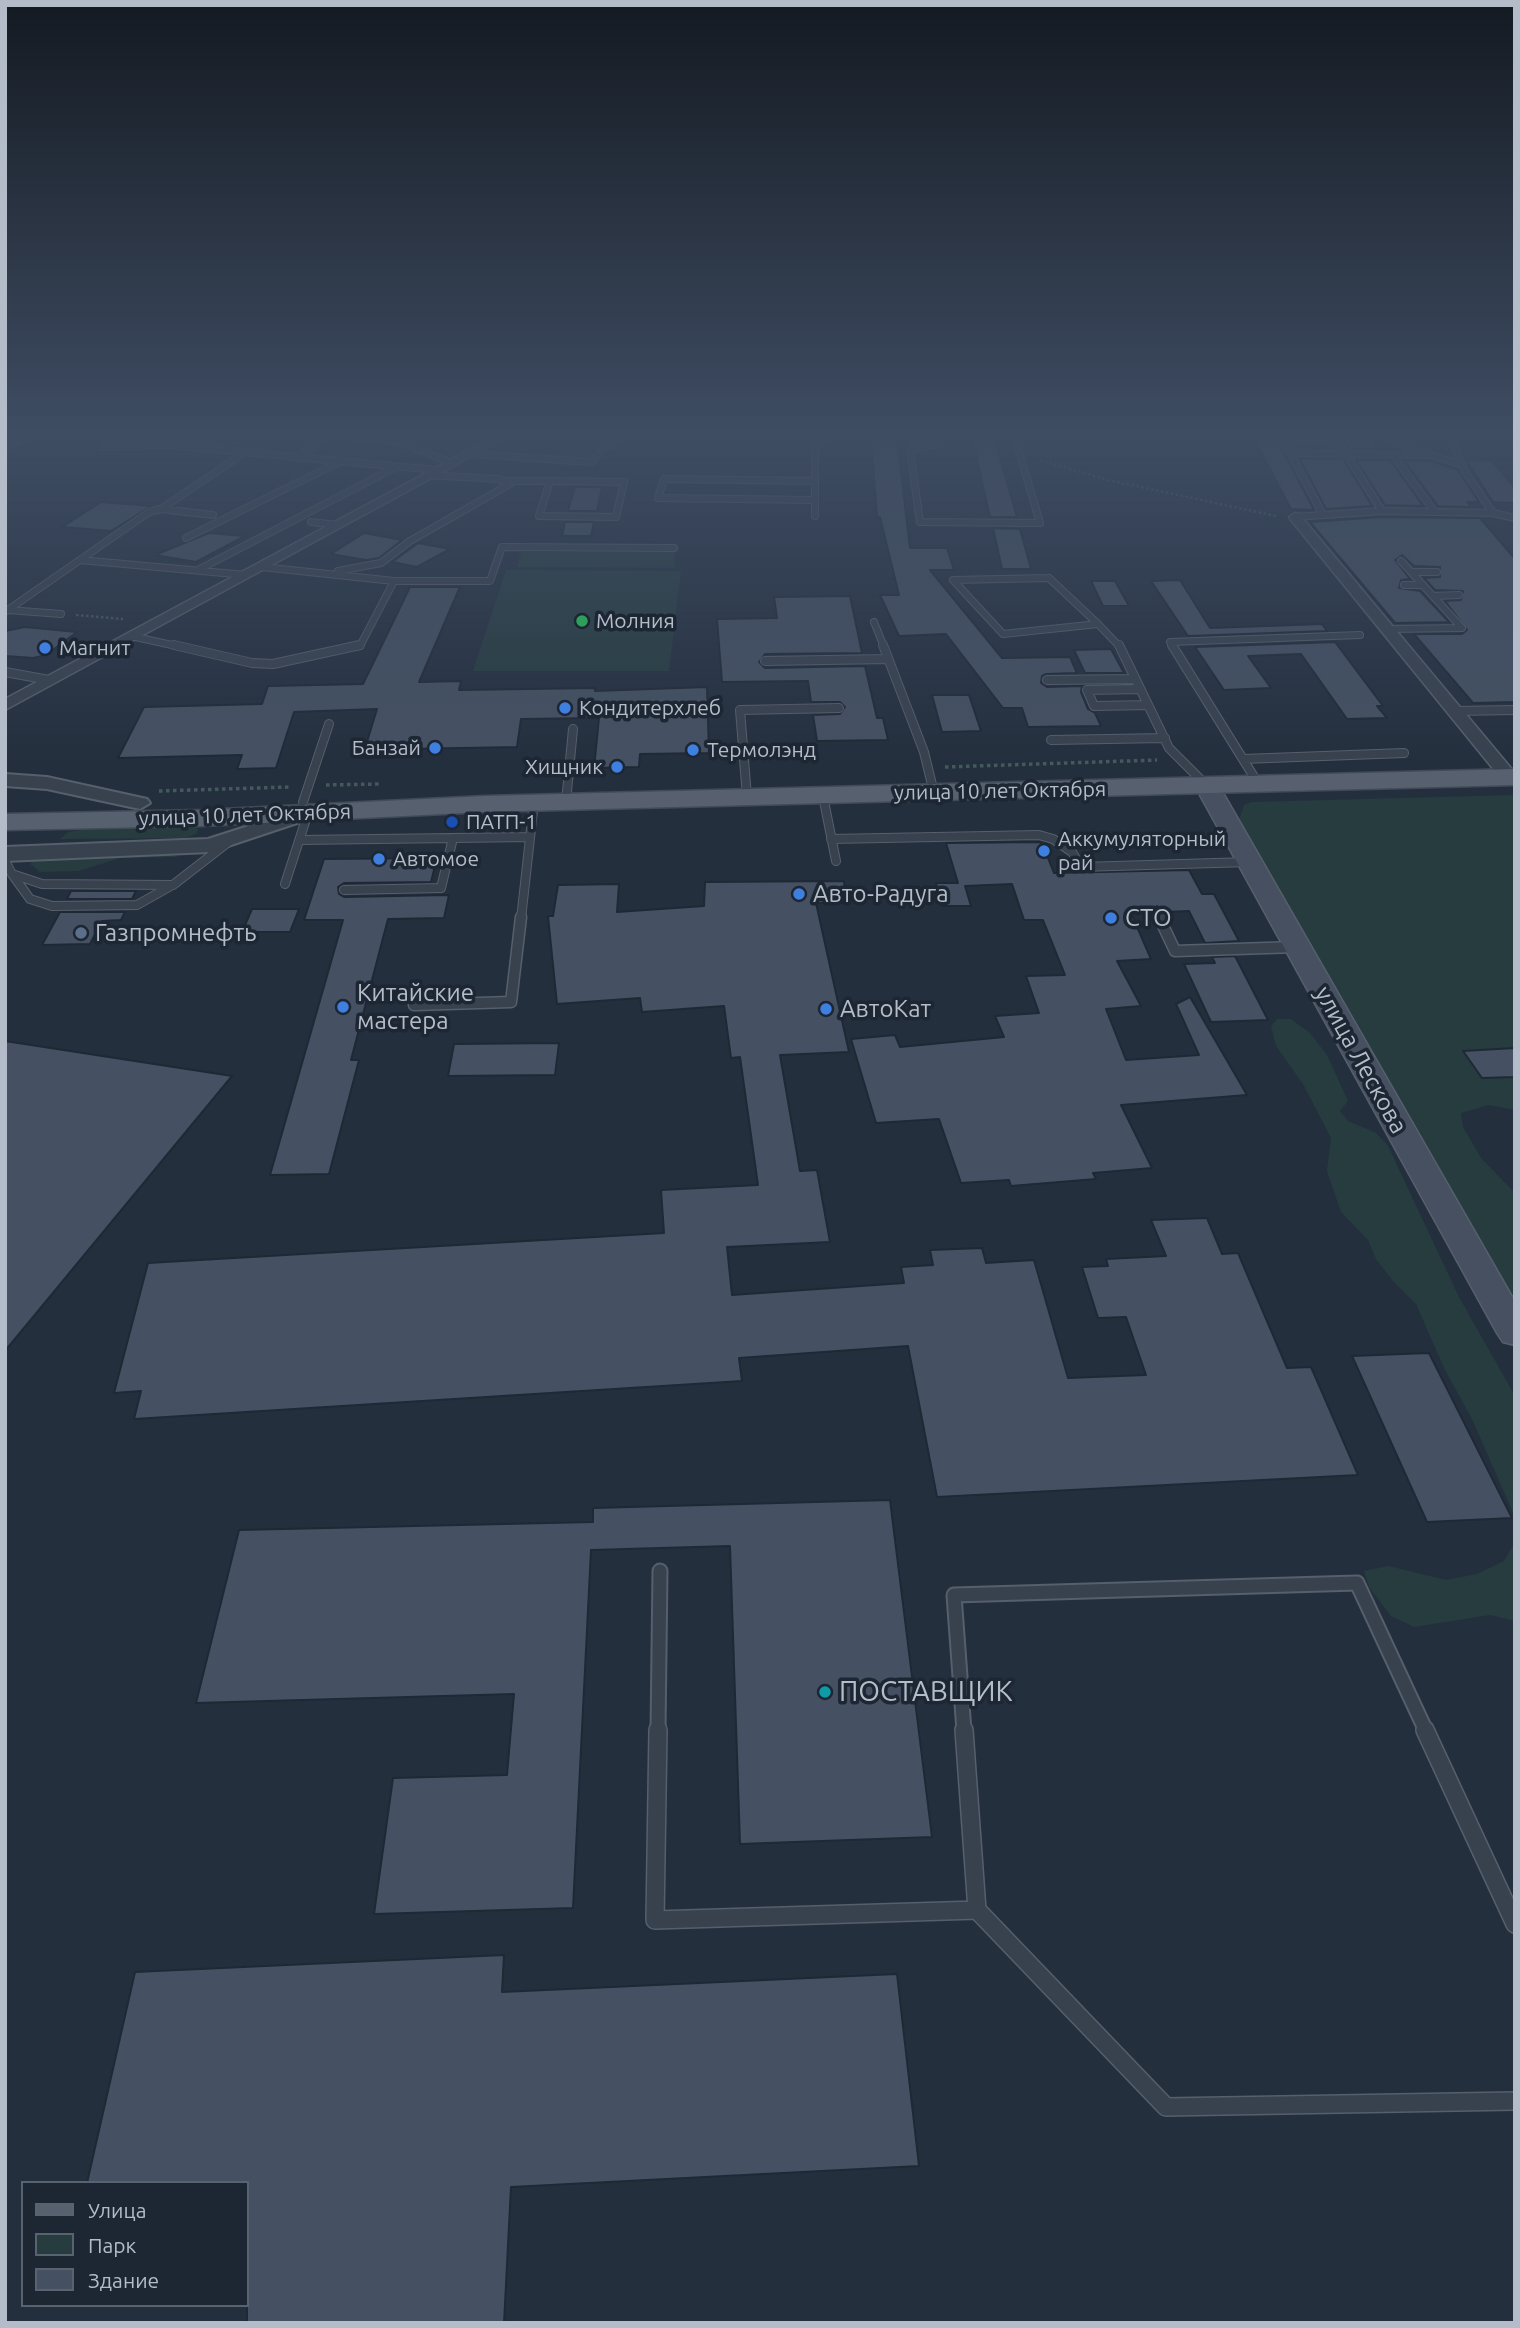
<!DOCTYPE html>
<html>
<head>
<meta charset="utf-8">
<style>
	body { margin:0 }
	#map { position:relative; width:1520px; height:2328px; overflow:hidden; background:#242f3e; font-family:Ubuntu,sans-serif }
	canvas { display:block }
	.frame { position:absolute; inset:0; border:7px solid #b4bcc9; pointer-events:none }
	.legend { position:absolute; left:21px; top:2181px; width:228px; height:126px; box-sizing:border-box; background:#1d2633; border:2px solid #59626f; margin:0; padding:9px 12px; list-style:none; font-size:21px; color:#b4bcc9 }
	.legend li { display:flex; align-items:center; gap:14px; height:35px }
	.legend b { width:35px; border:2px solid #59626f }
</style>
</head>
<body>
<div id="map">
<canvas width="1520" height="2328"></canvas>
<div class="frame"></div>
<ul class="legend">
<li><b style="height:9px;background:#56606e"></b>Улица</li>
<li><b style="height:19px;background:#263c3f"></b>Парк</li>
<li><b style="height:19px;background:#455162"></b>Здание</li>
</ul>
</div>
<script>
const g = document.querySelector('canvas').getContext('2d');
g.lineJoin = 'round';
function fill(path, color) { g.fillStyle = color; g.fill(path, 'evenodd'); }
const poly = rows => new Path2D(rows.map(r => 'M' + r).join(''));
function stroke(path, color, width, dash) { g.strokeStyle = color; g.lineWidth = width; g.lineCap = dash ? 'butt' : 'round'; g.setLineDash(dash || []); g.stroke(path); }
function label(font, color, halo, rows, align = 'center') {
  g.font = font + ' Ubuntu,sans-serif'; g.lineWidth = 7; g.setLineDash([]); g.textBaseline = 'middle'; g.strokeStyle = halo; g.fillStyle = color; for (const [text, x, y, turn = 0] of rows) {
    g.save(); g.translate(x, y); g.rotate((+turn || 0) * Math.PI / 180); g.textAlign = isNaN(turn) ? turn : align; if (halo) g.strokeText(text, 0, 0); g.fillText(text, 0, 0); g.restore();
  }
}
const green = poly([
	[521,552,675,552,674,568,517,567],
	[506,570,681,571,669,671,473,671],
	[1515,795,1515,1110,1489,1105,1461,1113,1463,1127,1481,1158,1515,1193,1515,1304,1238,823,1244,805,1252,802],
	[195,826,198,830,196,834,184,838,60,839,68,832,91,828],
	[174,854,178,857,120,858,79,871,40,872,30,864,33,860,42,857],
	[1277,1019,1291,1019,1310,1033,1327,1055,1348,1101,1340,1111,1348,1121,1376,1133,1388,1146,1459,1297,1515,1396,1515,1517,1472,1419,1445,1370,1416,1304,1393,1281,1376,1259,1368,1240,1341,1212,1327,1171,1331,1138,1303,1084,1276,1046,1271,1026],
	[1515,1542,1515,1621,1490,1615,1414,1627,1391,1616,1369,1587,1364,1571,1389,1566,1446,1580,1477,1574,1504,1561]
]);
const building = poly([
	[871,438,897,438,910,548,947,548,954,570,930,570,1002,658,1070,657,1077,673,1046,674,1042,676,1041,683,1047,687,1082,686,1081,692,1088,709,1095,713,1101,726,1028,727,1022,708,1003,708,946,634,899,636,880,595,899,595,880,517,877,517,871,438],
	[972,438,994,438,1017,517,990,517,972,438],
	[1254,438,1276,438,1314,510,1291,509,1254,438],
	[1288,438,1330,438,1336,448,1293,447,1288,438],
	[1343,438,1368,438,1376,448,1399,449,1349,448,1343,438],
	[1300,459,1343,459,1372,506,1326,509,1300,459],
	[1356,460,1390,460,1423,506,1385,505,1356,460],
	[1404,460,1430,461,1458,470,1479,502,1467,502,1471,507,1438,506,1404,460],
	[1466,460,1492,461,1515,488,1515,503,1493,502,1466,460],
	[575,487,602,487,597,511,568,511,575,487],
	[101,502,151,506,111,531,62,527,101,502],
	[1382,517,1480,518,1515,559,1515,702,1473,703,1414,634,1462,634,1467,630,1445,601,1461,600,1463,591,1435,590,1424,578,1440,577,1440,567,1414,566,1402,555,1395,560,1410,579,1401,580,1399,588,1420,591,1449,622,1395,623,1310,522,1382,517],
	[565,522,594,522,591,536,562,536,565,522],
	[993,528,1020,529,1031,569,1002,569,993,528],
	[209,533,245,536,196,562,155,555,209,533],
	[364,533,402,540,379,558,366,560,331,554,364,533],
	[418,543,423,544,450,549,417,567,392,562,418,543],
	[1180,580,1210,628,1322,624,1327,631,1188,636,1151,581,1180,580],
	[1091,581,1115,581,1129,606,1103,606,1091,581],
	[410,587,460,587,419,682,461,681,459,690,595,688,595,691,707,687,709,753,640,754,639,767,594,768,599,718,521,719,517,747,406,749,404,757,362,758,377,709,294,712,276,768,237,769,242,755,118,758,144,707,262,704,268,686,363,684,410,587],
	[850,596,862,653,765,654,759,662,765,668,865,666,877,718,883,718,888,740,817,741,813,715,840,714,845,707,840,702,811,702,808,681,722,682,717,619,777,618,774,597,850,596],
	[25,627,77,632,46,655,33,658,5,656,5,631,25,627],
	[1335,642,1383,706,1377,706,1387,718,1347,719,1301,654,1248,656,1271,688,1224,690,1195,647,1335,642],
	[1111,649,1124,673,1085,673,1074,650,1111,649],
	[932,695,969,695,981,731,942,732,932,695],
	[1038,842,1042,843,1054,873,1189,870,1202,894,1214,894,1239,941,1205,943,1189,911,1165,912,1157,906,1151,913,1131,913,1151,959,1117,961,1141,1006,1106,1009,1126,1060,1199,1055,1176,1004,1190,997,1247,1095,1121,1105,1152,1168,1093,1173,1096,1179,1011,1186,1009,1180,961,1183,939,1119,876,1123,851,1039,895,1035,900,1047,1004,1037,995,1016,1039,1013,1026,976,1065,975,1043,920,1024,920,1012,884,965,886,971,906,942,906,936,883,958,883,946,843,1038,842],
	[437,858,431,882,344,883,338,887,339,894,344,897,449,895,444,918,388,919,351,1060,359,1060,329,1174,270,1175,343,920,304,920,324,859,437,858],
	[844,881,846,903,816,903,849,1052,780,1055,800,1171,817,1170,830,1242,727,1247,732,1295,904,1283,901,1267,933,1265,930,1250,982,1248,986,1263,1034,1260,1068,1378,1146,1375,1126,1317,1098,1318,1082,1267,1108,1266,1106,1259,1166,1256,1151,1220,1207,1218,1222,1254,1238,1253,1287,1368,1311,1367,1358,1475,937,1497,908,1346,739,1358,742,1381,134,1419,141,1391,114,1393,148,1263,664,1233,661,1190,758,1185,740,1057,731,1058,724,1006,642,1012,640,998,557,1004,548,916,553,916,558,885,619,884,617,912,704,906,705,882,844,881],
	[71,891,136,891,132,899,67,899,71,891],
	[252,909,299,909,290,932,242,932,252,909],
	[60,912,125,912,121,920,102,921,90,944,42,945,60,912],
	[1235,956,1268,1020,1211,1022,1184,964,1215,963,1212,957,1235,956],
	[5,1041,232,1076,5,1351,5,1041],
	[559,1043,555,1075,448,1076,454,1044,559,1043],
	[1515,1048,1515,1077,1482,1078,1463,1051,1515,1048],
	[1429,1353,1512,1518,1427,1522,1352,1356,1429,1353],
	[890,1500,932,1837,740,1844,730,1546,591,1550,573,1908,374,1914,393,1778,507,1775,514,1694,196,1703,239,1530,593,1522,593,1508,890,1500],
	[504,1955,502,1992,897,1974,919,2166,511,2187,504,2323,247,2323,247,2183,87,2183,135,1972,504,1955]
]);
const pathFar1 = poly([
	[1040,460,1108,480,1276,516],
	[76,615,123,619]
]);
const path = poly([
	[945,767,1157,760],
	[326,785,381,784],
	[159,791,290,787]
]);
const serviceFar4 = poly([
	[357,438,400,442,405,438],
	[940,438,941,443,910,450,920,522,1040,523,1015,438],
	[1282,438,1322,513],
	[1336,438,1382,511],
	[1386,438,1426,453],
	[1452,438,1464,470,1493,513,1515,518],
	[400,442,452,463],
	[104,447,170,445,436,470],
	[1290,453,1431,455,1462,465],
	[472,454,591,462,615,438],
	[1393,455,1434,511],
	[297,458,325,438],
	[508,481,550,481],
	[550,481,624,482,616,517,539,516,550,481],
	[815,481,664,479,658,498,815,500],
	[161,509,247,451],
	[815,516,815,446,826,438],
	[1295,517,1382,511,1493,513],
	[311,522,337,525],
	[186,538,337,463],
	[80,560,246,575],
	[262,567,394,581,360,646,354,647],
	[198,570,394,468],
	[338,571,381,563,410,541,510,484,499,479,427,475],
	[1412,572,1437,572],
	[1049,578,1098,624,1003,634,953,580,1049,578],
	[394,581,490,581,502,547,674,548],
	[1404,585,1423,585],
	[1433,596,1459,595],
	[8,610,61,614],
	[5,612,149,512,161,509,213,515],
	[874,622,884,647],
	[1098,624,1120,647],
	[1387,629,1462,628,1401,561],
	[131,636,181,647],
	[1173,647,1170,642,1360,635]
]);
const serviceFar3 = poly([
	[174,645,252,663,273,664,360,645],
	[883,645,924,752,934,793],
	[1119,645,1169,748,1207,786],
	[1172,645,1259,785],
	[765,661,888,659],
	[5,672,49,680],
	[1047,680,1135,679],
	[1140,689,1087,690,1094,706,1148,705],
	[1454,711,1515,710],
	[1051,740,1165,738],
	[1243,759,1404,753],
	[823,796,836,861],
	[747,797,740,710,839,708],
	[303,802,329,724],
	[566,802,573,729],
	[831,839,1039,835,1053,839,1072,852,1081,867,1249,862],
	[300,840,530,837],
	[5,861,12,874,42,884,173,885,231,840],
	[12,874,30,899,52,906,137,905,169,887],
	[285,884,308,813],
	[344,890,441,888,453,838],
	[1157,913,1160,919],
	[521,919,534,802]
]);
const serviceFar2 = poly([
	[1159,917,1175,951,1297,947],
	[414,1005,511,1002,521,917]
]);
const serviceFar1 = poly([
	[658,1731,660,1571],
	[964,1731,954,1595,1357,1583,1426,1731]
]);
const service = poly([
	[658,1730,655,1920,977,1910,1166,2107,1515,2101],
	[964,1730,977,1910],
	[1425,1730,1515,1924]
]);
const minor = poly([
	[491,438,505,438,5,710,5,699,491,438],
	[1295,513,1299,514,1515,773,1515,781,1503,781,1291,520,1289,517,1295,513]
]);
const tertiary = poly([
	[5,774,47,777,147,799,150,803,140,809,47,789,5,786,5,774],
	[308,807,315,809,319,813,315,817,210,852,5,861,5,847,208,839,308,807]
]);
const secondary = poly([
	[1207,779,1215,781,1219,786,1515,1302,1515,1345,1503,1342,1497,1333,1195,786,1199,781,1207,779]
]);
const primary = poly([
	[1515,769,1515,785,485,812,202,826,5,830,5,814,202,810,485,796,1515,769]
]);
const rail = poly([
	[5,448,30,438]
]);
const markers = [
	[582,621,7,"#2e9e5b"],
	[45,648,7,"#3f7fe0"],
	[565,708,7,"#3f7fe0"],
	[435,748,7,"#3f7fe0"],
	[693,750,7,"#3f7fe0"],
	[617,767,7,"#3f7fe0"],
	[452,822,7,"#1a4fb4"],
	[1044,851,7,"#3f7fe0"],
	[379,859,7,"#3f7fe0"],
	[799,894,7,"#3f7fe0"],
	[1111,918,7,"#3f7fe0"],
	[81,933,7,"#5c6f8a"],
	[343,1007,7,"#3f7fe0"],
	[826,1009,7,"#3f7fe0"],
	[825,1692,7,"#0f9aa8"]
];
const farPoinames = [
	["Молния",596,621],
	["Магнит",59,648],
	["Кондитерхлеб",579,708],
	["Банзай",421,748,"right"],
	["Термолэнд",707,750],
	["Хищник",603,767,"right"],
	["ПАТП-1",466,822],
	["Аккумуляторный",1058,839],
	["рай",1058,863],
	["Автомое",393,859]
];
const farStreetnames = [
	["улица 10 лет Октября",1000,791,-1],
	["улица 10 лет Октября",245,815,-2]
];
const poiNames = [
	["Авто-Радуга",813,894],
	["СТО",1125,918],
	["Газпромнефть",95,933],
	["Китайские",357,993],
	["мастера",357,1021],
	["АвтоКат",840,1009]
];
const streetNames = [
	["улица Лескова",1361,1060,61]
];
const nearPoinames = [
	["ПОСТАВЩИК",839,1692]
];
fill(green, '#263c3f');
fill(building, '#455162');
stroke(building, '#1f2835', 2);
stroke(serviceFar4, '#565f6c', 8);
stroke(serviceFar3, '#565f6c', 10);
stroke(serviceFar2, '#565f6c', 13);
stroke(serviceFar1, '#565f6c', 17);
stroke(service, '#565f6c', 20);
stroke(minor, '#565f6c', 3);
stroke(tertiary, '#565f6c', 4);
stroke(secondary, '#565f6c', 3);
stroke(primary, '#414a57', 3);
stroke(pathFar1, '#44595c', 2.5, [2.5, 2.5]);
stroke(path, '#44595c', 3.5, [3.5, 3.5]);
stroke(serviceFar4, '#38414e', 6);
stroke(serviceFar3, '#38414e', 8);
stroke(serviceFar2, '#38414e', 10);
stroke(serviceFar1, '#38414e', 13);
stroke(service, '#38414e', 17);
fill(minor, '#38414e');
fill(tertiary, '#38414e');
fill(secondary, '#465061');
fill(primary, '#56606e');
stroke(rail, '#5a6575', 4.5);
stroke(rail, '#1d2633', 2.5, [9]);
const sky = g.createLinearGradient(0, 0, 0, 764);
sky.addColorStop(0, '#141a22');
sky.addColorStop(0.57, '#3f4d63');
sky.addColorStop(1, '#3f4d6300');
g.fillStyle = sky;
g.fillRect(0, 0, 1520, 764);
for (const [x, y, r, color] of markers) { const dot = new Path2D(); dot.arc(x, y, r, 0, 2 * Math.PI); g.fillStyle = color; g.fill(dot); stroke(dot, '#1d2633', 2.5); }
label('21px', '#b4bcc9', '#1d2633', farPoinames, 'left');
label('21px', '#b4bcc9', '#1d2633', farStreetnames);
label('24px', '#b4bcc9', '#1d2633', poiNames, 'left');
label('24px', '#b4bcc9', '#1d2633', streetNames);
label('28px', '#b4bcc9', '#1d2633', nearPoinames, 'left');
</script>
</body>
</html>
